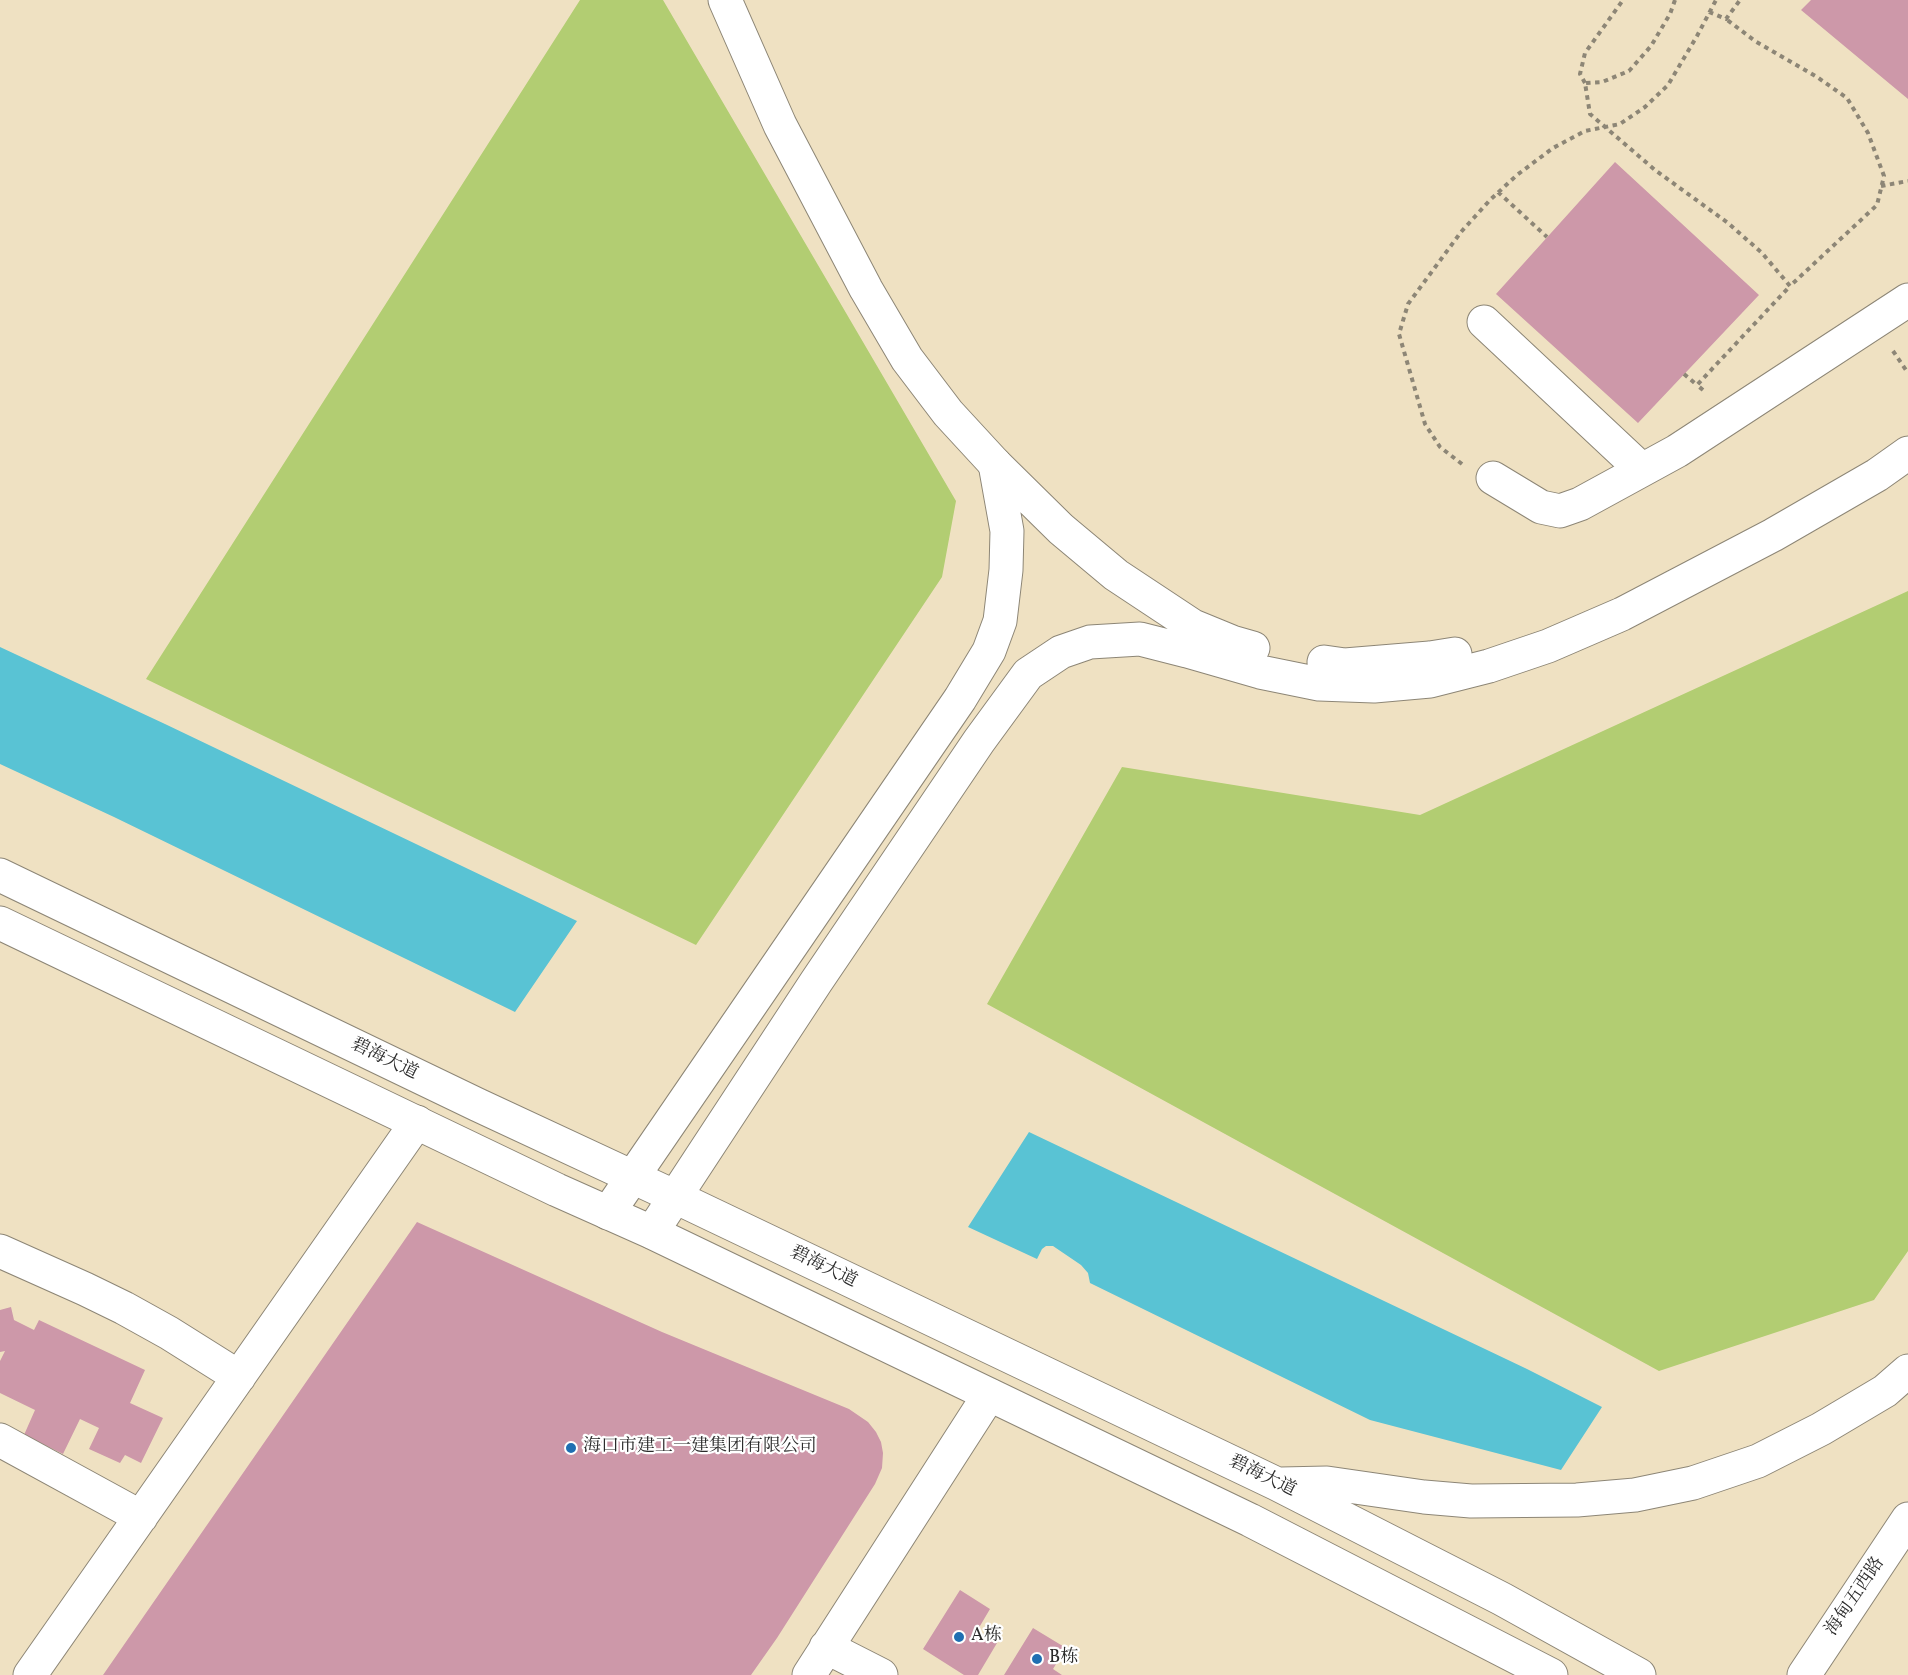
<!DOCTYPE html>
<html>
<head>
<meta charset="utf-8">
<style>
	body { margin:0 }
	canvas { display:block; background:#efe1c2 }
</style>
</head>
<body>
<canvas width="1908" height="1675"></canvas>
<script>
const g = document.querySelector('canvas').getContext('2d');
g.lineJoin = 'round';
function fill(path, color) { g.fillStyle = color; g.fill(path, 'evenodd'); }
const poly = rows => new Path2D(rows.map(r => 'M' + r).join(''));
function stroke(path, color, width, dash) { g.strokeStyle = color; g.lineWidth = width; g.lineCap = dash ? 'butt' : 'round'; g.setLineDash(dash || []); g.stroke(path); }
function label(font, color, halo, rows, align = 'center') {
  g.font = font + ' Vollkorn,"Noto Serif SC",serif'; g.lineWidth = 4.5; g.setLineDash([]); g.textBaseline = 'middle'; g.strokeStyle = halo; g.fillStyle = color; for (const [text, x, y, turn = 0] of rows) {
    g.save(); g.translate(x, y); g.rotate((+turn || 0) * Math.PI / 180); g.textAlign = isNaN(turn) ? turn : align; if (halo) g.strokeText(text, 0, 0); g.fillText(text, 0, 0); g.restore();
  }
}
const green = poly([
	[580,0,663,0,956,501,942,577,696,945,146,679],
	[1908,591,1908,1251,1874,1300,1659,1371,987,1004,1122,767,1420,815]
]);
const water = poly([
	[0,647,165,724,577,921,515,1012,114,817,0,764],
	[1029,1132,1527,1369,1602,1407,1561,1470,1370,1420,1090,1283,1088,1273,1081,1265,1053,1246,1046,1246,1042,1249,1037,1259,968,1227]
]);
const building = poly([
	[1811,0,1908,0,1908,99,1801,10],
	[1615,162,1759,295,1638,423,1496,294],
	[417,1222,662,1332,849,1409,868,1422,876,1432,881,1442,883,1453,882,1468,875,1484,777,1638,751,1675,103,1675],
	[11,1307,14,1320,34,1330,39,1320,145,1370,130,1403,163,1418,141,1463,125,1455,120,1463,89,1449,99,1428,80,1419,63,1454,24,1435,35,1410,0,1393,0,1361,5,1351,0,1352,0,1310],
	[960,1590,990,1609,977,1631,997,1643,978,1675,964,1675,923,1649],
	[1033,1628,1066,1648,1053,1669,1062,1675,1004,1675]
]);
const path = poly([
	[1675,0,1670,14,1651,46,1629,71,1602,82,1585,83,1590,114,1655,170,1728,223,1762,253,1790,286,1877,205,1884,176,1868,133,1847,98,1817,77,1755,41,1726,19],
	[1709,12,1726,19,1740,0],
	[1585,83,1580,74,1585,53,1623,0],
	[1881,186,1908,181],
	[1498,192,1547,237],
	[1893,351,1908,373],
	[1684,374,1697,385],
	[1703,390,1697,385,1790,286],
	[1462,464,1440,447,1425,424,1399,334,1408,304,1461,232,1490,200,1517,175,1553,148,1585,131,1620,124,1645,107,1668,85,1697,36,1716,0]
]);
const minor = poly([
	[725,0,780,125,866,289,907,359,948,413,995,464],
	[1484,322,1642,470],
	[1493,478,1541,507,1560,511,1580,504,1677,451,1908,300],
	[0,1251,85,1289,124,1308,169,1333,239,1377],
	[0,1440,141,1517],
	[826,1647,881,1675],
	[30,1675,417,1122],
	[809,1675,989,1395]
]);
const tertiary = poly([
	[995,464,1061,529,1116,575,1193,626,1232,642,1253,648],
	[1324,662,1345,665,1430,658,1455,654],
	[608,1213,960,699,989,651,1000,621,1006,570,1007,531,995,464],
	[652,1232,816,982,979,741,1028,674,1061,652,1090,642,1140,639,1187,651,1260,672,1319,684,1374,686,1430,681,1489,666,1548,646,1622,614,1773,535,1877,475,1908,453]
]);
const primary = poly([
	[0,875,478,1105,667,1193,1275,1483,1502,1599,1639,1675],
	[0,923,557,1190,649,1231,1250,1520,1551,1675],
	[1281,1484,1327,1483,1424,1497,1471,1501,1577,1500,1635,1495,1693,1483,1758,1461,1821,1429,1885,1391,1908,1371],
	[1804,1675,1908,1519]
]);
const markers = [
	[571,1448,6,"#1f6fb2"],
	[959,1637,6,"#1f6fb2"],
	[1037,1659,6,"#1f6fb2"]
];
const streetNames = [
	["碧海大道",384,1060,26],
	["碧海大道",823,1268,26],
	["碧海大道",1262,1477,26],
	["海甸五西路",1856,1597,-56]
];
const poiNames = [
	["海口市建工一建集团有限公司",583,1448],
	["A栋",971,1637],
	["B栋",1049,1659]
];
fill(green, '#b2cd72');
fill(water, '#59c3d4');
fill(building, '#cd98a9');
stroke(minor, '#8d8676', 35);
stroke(tertiary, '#8d8676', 35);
stroke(primary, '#8d8676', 35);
stroke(path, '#8d8676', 4, [4.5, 4.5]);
stroke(minor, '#fff', 33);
stroke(tertiary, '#fff', 33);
stroke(primary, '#fff', 33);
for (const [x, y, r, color] of markers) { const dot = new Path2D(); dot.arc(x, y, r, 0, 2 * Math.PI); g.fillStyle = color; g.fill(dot); stroke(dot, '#fff', 2); }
label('18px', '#2b2b2b', '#fff', streetNames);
label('18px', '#2b2b2b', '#fff', poiNames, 'left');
</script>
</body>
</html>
